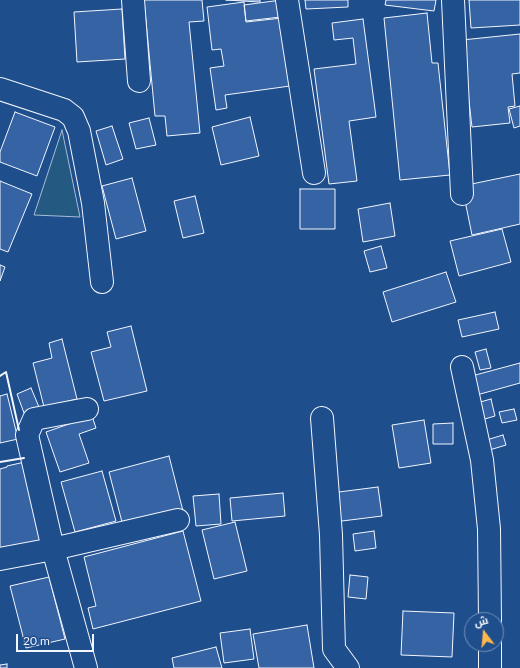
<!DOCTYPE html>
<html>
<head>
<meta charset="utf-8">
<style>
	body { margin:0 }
	#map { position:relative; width:520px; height:668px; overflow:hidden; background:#1f4e8c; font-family:Lato,Cairo,sans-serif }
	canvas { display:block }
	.north { position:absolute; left:464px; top:612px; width:40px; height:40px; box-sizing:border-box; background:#1f4e8c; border:1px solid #7391ba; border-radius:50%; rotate:344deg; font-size:11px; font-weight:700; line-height:16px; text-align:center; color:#f2f6ff }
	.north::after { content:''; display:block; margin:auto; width:14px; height:18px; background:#ffb74d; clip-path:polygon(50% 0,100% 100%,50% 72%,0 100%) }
	.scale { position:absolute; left:16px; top:634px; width:78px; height:18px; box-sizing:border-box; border:2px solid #f2f6ff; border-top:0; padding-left:5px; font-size:12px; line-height:14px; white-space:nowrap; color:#f2f6ff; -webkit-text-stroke:3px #1f4e8c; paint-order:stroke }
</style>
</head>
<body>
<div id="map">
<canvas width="520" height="668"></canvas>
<div class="north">ش</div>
<div class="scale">20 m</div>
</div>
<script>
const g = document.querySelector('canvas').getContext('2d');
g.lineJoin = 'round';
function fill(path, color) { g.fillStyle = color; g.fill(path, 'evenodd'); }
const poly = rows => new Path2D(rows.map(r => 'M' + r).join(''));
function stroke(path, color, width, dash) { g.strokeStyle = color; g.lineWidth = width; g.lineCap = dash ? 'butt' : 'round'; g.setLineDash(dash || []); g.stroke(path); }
const green = poly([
	[62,130,80,217,34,215,62,130]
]);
const building = poly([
	[144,0,202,0,204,21,189,22,200,133,167,136,165,116,155,116,144,0],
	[226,0,260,0,260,2,226,0],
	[281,0,289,16,246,21,244,5,281,0],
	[305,0,348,0,348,7,306,9,305,0],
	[386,0,436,0,434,11,385,5,386,0],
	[469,0,520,0,520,25,471,28,469,0],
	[244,2,246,22,282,18,290,86,225,95,227,108,216,110,210,68,224,66,221,49,212,50,207,7,244,2],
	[122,9,125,59,77,62,74,12,122,9],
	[427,13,432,63,438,63,450,175,400,180,384,18,427,13],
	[363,19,376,117,349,121,357,181,329,184,314,69,356,64,353,38,334,40,332,23,363,19],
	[520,34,520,73,512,74,515,106,508,107,510,123,472,127,462,40,520,34],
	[520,106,520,126,514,128,509,109,520,106],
	[15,112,55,127,37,176,0,162,0,152,15,112],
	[250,117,259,156,221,165,212,127,250,117],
	[149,118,156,145,136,149,129,123,149,118],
	[112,126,123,159,106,165,96,131,112,126],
	[520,174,520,224,472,235,462,186,520,174],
	[132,178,146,231,116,239,102,186,132,178],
	[0,181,32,194,8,252,0,249,0,181],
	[300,189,335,189,335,229,300,229,300,189],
	[195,196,204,233,183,238,174,201,195,196],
	[390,203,395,236,363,242,358,209,390,203],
	[502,229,511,262,459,276,450,241,502,229],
	[381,246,387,268,370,272,364,251,381,246],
	[0,265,5,267,0,281,0,265],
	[446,272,456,302,392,322,383,292,446,272],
	[495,312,499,329,462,337,458,320,495,312],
	[131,326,147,391,104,401,91,352,111,347,107,332,131,326],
	[62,339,77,399,44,407,33,363,52,358,49,343,62,339],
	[486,349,491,368,480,370,475,352,486,349],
	[520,363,520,383,473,396,468,377,520,363],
	[31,388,39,407,24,413,17,394,31,388],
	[7,394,18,439,0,443,0,396,7,394],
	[491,399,495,416,478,421,473,404,491,399],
	[514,409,517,420,502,423,499,412,514,409],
	[92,416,96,428,79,434,89,463,60,472,46,432,92,416],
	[424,420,431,463,399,468,392,425,424,420],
	[453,423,453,444,433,444,433,424,453,423],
	[503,435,506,445,483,452,480,442,503,435],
	[169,456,183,511,123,526,109,472,169,456],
	[38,459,55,541,0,552,0,469,7,467,7,466,38,459],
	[102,471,116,521,75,532,61,482,102,471],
	[378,487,382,516,334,522,331,493,378,487],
	[283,493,285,516,232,521,230,498,283,493],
	[219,494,221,524,196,526,193,496,219,494],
	[235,522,247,571,214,579,202,530,235,522],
	[183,531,201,601,93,629,88,608,96,606,84,557,183,531],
	[374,531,376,548,355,551,353,534,374,531],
	[350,575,368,577,366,599,348,597,350,575],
	[49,577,65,639,26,648,10,586,49,577],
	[403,611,454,613,452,657,401,655,403,611],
	[307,625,314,668,259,668,253,634,307,625],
	[250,629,254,659,224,663,220,633,250,629],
	[216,647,222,668,174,668,172,658,216,647],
	[7,664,7,668,0,668,0,665,7,664]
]);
const minor = poly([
	[133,0,139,81],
	[287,0,314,173],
	[453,0,462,194],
	[0,89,64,110,73,117,79,131,93,203,102,282],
	[462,367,482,460,489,529,490,620],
	[322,418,331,535,334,649,348,668],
	[0,559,53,549,178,520],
	[490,644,490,668],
	[86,668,53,549,27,435,34,419,87,409]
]);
const wall = poly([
	[0,376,6,372,19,430],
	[0,462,24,458]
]);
fill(green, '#245a82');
stroke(green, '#a8bbd7', 1);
fill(building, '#3563a3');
stroke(building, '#f2f6ff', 1);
stroke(minor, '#f2f6ff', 24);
stroke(minor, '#1f4e8c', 22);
stroke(wall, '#f2f6ff', 2);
</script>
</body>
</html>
